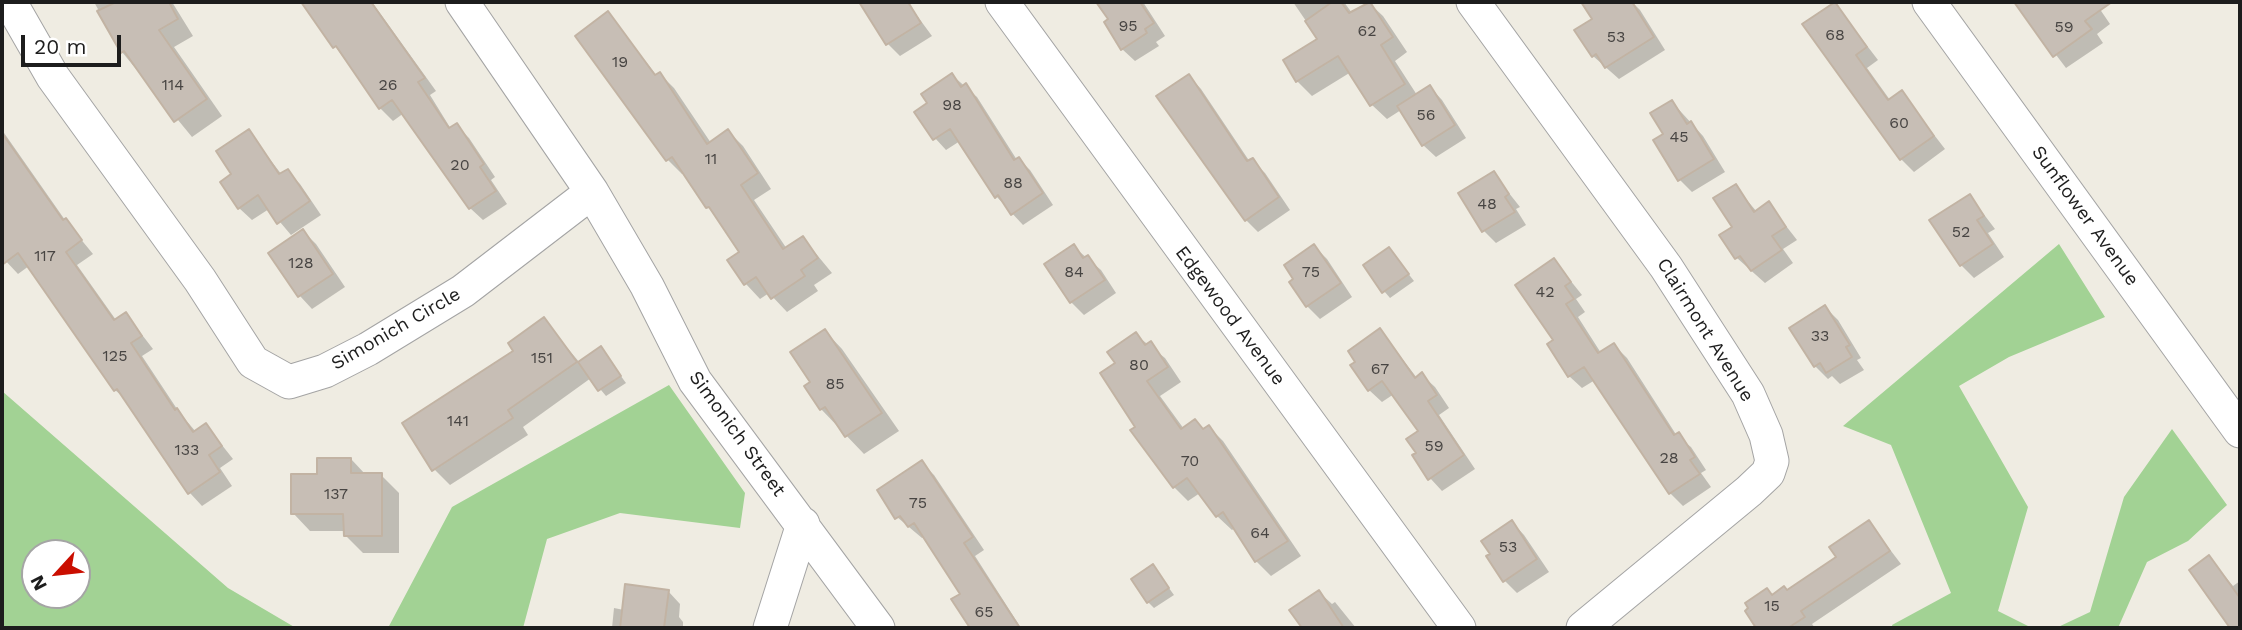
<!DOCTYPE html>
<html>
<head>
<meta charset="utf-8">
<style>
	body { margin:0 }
	#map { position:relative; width:2242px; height:630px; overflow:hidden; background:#efece2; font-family:"Work Sans",sans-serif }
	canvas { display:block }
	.frame { position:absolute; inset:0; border:4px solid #1d1d1d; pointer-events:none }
	.north { position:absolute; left:21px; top:539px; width:70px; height:70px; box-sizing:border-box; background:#fff; border:2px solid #a5a5a5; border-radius:50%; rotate:243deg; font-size:19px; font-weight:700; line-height:28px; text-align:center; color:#1d1d1d }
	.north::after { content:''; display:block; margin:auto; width:24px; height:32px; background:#ca0e00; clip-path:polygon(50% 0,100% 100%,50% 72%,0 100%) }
	.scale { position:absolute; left:21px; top:35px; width:100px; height:32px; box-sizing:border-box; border:4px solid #1d1d1d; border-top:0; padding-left:9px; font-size:21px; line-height:24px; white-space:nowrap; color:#1d1d1d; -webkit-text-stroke:5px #fff; paint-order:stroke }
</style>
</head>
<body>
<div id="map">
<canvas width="2242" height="630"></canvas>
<div class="frame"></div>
<div class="north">N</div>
<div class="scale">20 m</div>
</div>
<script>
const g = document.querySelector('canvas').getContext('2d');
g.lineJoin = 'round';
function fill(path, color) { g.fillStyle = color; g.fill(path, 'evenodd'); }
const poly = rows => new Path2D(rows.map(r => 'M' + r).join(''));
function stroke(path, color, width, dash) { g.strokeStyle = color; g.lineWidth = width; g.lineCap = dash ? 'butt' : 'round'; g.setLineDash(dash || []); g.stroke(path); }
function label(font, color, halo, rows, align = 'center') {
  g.font = font + ' "Work Sans",sans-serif'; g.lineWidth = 5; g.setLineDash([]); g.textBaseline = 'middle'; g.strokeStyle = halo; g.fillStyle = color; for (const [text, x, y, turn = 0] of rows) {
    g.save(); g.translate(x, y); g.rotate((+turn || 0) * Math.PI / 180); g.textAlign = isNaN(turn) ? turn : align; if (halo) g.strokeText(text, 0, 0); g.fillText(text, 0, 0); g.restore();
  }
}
const forest = poly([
	[2059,244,2105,317,2009,357,1959,386,2028,507,1998,611,2032,628,1893,628,1892,625,1951,593,1891,445,1843,426],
	[669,385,745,493,740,528,620,513,547,539,523,628,388,628,452,507],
	[2,391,228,588,296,628,2,628],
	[35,553,77,553,77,595,35,595],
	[2172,429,2227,505,2188,541,2147,562,2118,628,2056,628,2090,612,2124,497]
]);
const shadow = poly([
	[94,2,172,2,193,36,174,47,222,116,192,137,122,52],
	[303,2,372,2,436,91,430,95,451,129,456,125,469,138,495,177,491,180,507,204,483,220,470,208,404,113,393,121,380,108],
	[872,2,907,2,932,36,900,56,888,44,864,7],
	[1109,2,1143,2,1165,36,1156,42,1159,46,1135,61,1122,49,1102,6],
	[1293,2,1344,2,1352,13,1368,2,1383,16,1407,52,1395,61,1417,95,1430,87,1442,100,1466,138,1436,157,1423,145,1401,110,1387,119,1372,105,1351,72,1312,96,1297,81,1319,40],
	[1622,2,1632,2,1640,10,1665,50,1619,79,1593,56,1576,31],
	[2016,2,2095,2,2110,24,2097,34,2103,43,2066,68],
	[1835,4,1878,60,1867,68,1890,100,1901,92,1945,149,1914,172,1901,159,1805,24],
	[608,13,657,76,660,74,674,88,711,143,728,131,743,146,771,189,754,200,787,249,803,238,832,273,814,285,818,291,787,312,769,293,760,299,746,284,730,261,741,253,684,173,682,174,668,160],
	[952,75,977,97,1017,160,1019,159,1030,170,1053,205,1023,225,996,196,960,141,946,150,935,138,929,103],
	[1189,76,1201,89,1250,162,1252,160,1265,173,1290,210,1258,232,1246,220],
	[1672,102,1703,136,1725,172,1692,192,1679,179,1666,135],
	[2,130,65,220,93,254,77,265,116,320,126,314,153,349,142,356,179,412,196,432,206,425,233,459,220,468,232,486,202,506,190,493,129,402,115,390,29,266,18,274,2,257,2,233,13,225,2,209],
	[248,131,282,175,287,171,300,184,321,215,291,235,269,209,252,220,239,208,233,175],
	[1493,173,1520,207,1516,209,1526,225,1496,243,1484,231],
	[1735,186,1757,212,1769,204,1797,240,1783,249,1793,263,1765,283,1737,258,1722,236,1735,227],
	[1970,196,1995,229,1988,233,2004,257,1974,278,1961,265],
	[303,231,316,244,345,287,312,309,300,296,271,253],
	[1314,246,1327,259,1352,297,1320,319,1307,306],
	[1074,247,1101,270,1116,293,1084,315,1071,302,1046,265],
	[1389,249,1414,281,1390,298,1384,291],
	[1554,260,1582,295,1576,299,1585,312,1578,317,1601,353,1614,345,1627,358,1677,436,1691,447,1706,470,1701,473,1711,487,1683,506,1670,493,1595,380,1582,388,1569,376,1556,340],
	[1825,307,1838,320,1861,358,1857,360,1864,370,1840,384,1832,376,1828,379,1815,366],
	[543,319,580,363,601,349,626,383,606,396,591,378,523,427,528,435,450,485,434,469,516,351],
	[1380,330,1417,378,1422,375,1435,387,1449,408,1439,415,1475,469,1442,491,1430,478,1418,453,1420,432,1394,394,1382,402,1369,390],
	[825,331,842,349,899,431,864,454,821,409,806,387,812,383],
	[1136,335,1165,358,1181,382,1160,396,1184,429,1195,421,1204,430,1209,427,1223,441,1301,556,1271,576,1256,561,1235,528,1232,530,1217,516,1200,493,1188,501,1174,487,1138,427,1117,364],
	[351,459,366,475,381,475,399,493,399,553,363,553,345,535,345,531,310,531,293,513,319,475],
	[922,463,934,475,984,550,975,556,1021,628,972,628,954,600,963,594,925,536,922,538,897,517],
	[1512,522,1524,535,1549,572,1517,593,1504,580],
	[1869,522,1901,564,1812,624,1815,628,1758,628,1747,611,1772,596,1788,592,1839,557],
	[2209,557,2233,586,2240,581,2240,628,2232,628,2191,570],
	[1153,566,1174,595,1154,608,1148,602],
	[668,591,680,604,679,617,683,622,683,628,612,628,614,608,624,610],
	[1319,592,1332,604,1335,602,1356,628,1304,628,1292,610]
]);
const building = poly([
	[116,2,169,2,178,19,159,30,207,99,174,122,124,51,121,53,97,11,116,2],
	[301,2,371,2,425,78,418,82,449,128,457,123,484,164,480,167,496,191,469,209,392,100,379,109,336,46,333,48,301,2],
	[859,2,908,2,921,23,886,45,859,2],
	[1096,2,1140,2,1154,23,1145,29,1147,33,1121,50,1104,22,1108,19,1096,2],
	[1332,2,1341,2,1349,13,1370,2,1393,37,1381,45,1405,84,1370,106,1338,56,1296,82,1283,60,1317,39,1305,21,1332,2],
	[1581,2,1632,2,1654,37,1605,68,1596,54,1592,57,1574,30,1592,19,1581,2],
	[1835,2,1867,47,1856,55,1888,100,1902,90,1934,136,1900,160,1802,24,1835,2],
	[2014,2,2112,2,2085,21,2092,29,2053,57,2014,2],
	[608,11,655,75,660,72,707,144,728,129,758,173,741,185,783,249,803,236,818,258,801,270,805,276,771,299,756,277,744,285,727,260,739,252,709,207,706,208,672,157,666,161,575,36,608,11],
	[952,73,961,87,966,83,1014,160,1019,157,1043,193,1011,215,998,195,995,198,950,129,933,140,914,112,927,103,921,94,952,73],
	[1189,74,1247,161,1253,158,1279,197,1245,221,1156,96,1189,74],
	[1430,85,1455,125,1422,146,1397,106,1430,85],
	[1672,100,1687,124,1691,121,1714,159,1678,181,1653,140,1663,134,1650,113,1672,100],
	[249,129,279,174,288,169,310,201,277,224,258,195,238,209,220,182,231,174,216,151,249,129],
	[2,133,63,220,66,218,82,240,66,252,114,320,126,312,142,336,131,343,175,410,177,408,193,432,206,423,222,446,209,455,220,472,188,494,117,389,114,391,18,253,2,265,2,133],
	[1494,171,1509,194,1505,197,1515,212,1482,232,1458,193,1494,171],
	[1736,184,1754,212,1769,201,1786,227,1772,236,1782,250,1751,271,1740,256,1735,259,1719,235,1732,227,1713,198,1736,184],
	[1970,194,1984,216,1977,220,1993,244,1960,266,1929,220,1970,194],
	[303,229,333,274,298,297,268,253,303,229],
	[1074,244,1083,258,1088,255,1105,280,1070,303,1044,264,1074,244],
	[1314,244,1341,283,1306,307,1289,282,1293,279,1284,265,1314,244],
	[1389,247,1409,274,1382,293,1363,265,1389,247],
	[1554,258,1571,282,1565,286,1574,299,1566,304,1598,353,1614,343,1674,435,1679,432,1695,457,1690,460,1700,474,1669,494,1584,367,1568,377,1547,344,1553,340,1515,285,1554,258],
	[1825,305,1850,345,1846,347,1852,357,1826,373,1820,363,1814,367,1789,328,1825,305],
	[544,317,577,362,508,410,513,418,432,471,402,423,513,351,508,343,544,317],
	[1380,328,1415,378,1422,372,1437,395,1428,401,1464,455,1428,480,1412,455,1416,453,1406,439,1418,431,1382,381,1368,391,1350,365,1355,362,1348,351,1380,328],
	[825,329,882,413,845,437,825,407,820,410,804,386,810,382,790,352,825,329],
	[1136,332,1145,345,1151,341,1168,367,1147,381,1181,429,1195,419,1203,429,1209,425,1288,541,1255,562,1223,512,1216,517,1187,478,1173,488,1130,430,1135,427,1100,373,1115,363,1107,352,1136,332],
	[601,346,621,376,598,391,578,362,601,346],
	[317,458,351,458,351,473,382,473,382,536,344,536,343,514,291,514,291,474,317,474,317,458],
	[922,460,973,537,964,543,1020,628,970,628,951,599,960,594,914,523,908,527,900,516,895,519,877,490,922,460],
	[1512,520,1537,559,1503,582,1486,556,1490,554,1481,541,1512,520],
	[1869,520,1890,551,1801,611,1805,617,1788,628,1756,628,1745,611,1748,608,1745,603,1767,588,1772,595,1784,586,1787,590,1836,557,1829,547,1869,520],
	[2209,555,2240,598,2240,628,2230,628,2189,570,2209,555],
	[1153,564,1169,588,1147,603,1131,579,1153,564],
	[625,584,669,590,664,628,620,628,625,584],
	[1319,590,1344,628,1302,628,1289,610,1319,590]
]);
const minor = poly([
	[10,2,53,77,200,280,253,362,289,382,325,371,368,349,463,291,592,192],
	[462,2,592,192,647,286,695,381,878,628],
	[1002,2,1459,628],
	[1473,2,1666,267,1748,394,1766,435,1772,461,1768,473,1749,491,1583,628],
	[1929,2,2240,431],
	[770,628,803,524]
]);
const numberNames = [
	["95",1128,26],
	["59",2064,27],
	["62",1367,31],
	["68",1835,35],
	["53",1616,37],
	["19",620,62],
	["114",173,85],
	["26",388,85],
	["98",952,105],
	["56",1426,115],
	["60",1899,123],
	["45",1679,137],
	["11",711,159],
	["20",460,165],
	["88",1013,183],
	["48",1487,204],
	["52",1961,232],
	["117",45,256],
	["128",301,263],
	["84",1074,272],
	["75",1311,272],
	["42",1545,292],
	["33",1820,336],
	["125",115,356],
	["151",542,358],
	["80",1139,365],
	["67",1380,369],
	["85",835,384],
	["141",458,421],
	["59",1434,446],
	["133",187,450],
	["28",1669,458],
	["70",1190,461],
	["137",336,494],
	["75",918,503],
	["64",1260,533],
	["53",1508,547],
	["15",1772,606],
	["65",984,612]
];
const streetNames = [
	["Sunflower Avenue",2085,216,54],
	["Edgewood Avenue",1230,316,53],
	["Simonich Circle",396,329,-30],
	["Clairmont Avenue",1705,330,58],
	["Simonich Street",737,434,54]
];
fill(forest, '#a2d294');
fill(shadow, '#0003');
fill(building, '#c7beb5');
stroke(building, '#c2b3a3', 2);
stroke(minor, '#a4a4a4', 35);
stroke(minor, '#fff', 33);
label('16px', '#484543', null, numberNames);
label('19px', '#1d1d1d', '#fff', streetNames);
</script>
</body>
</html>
